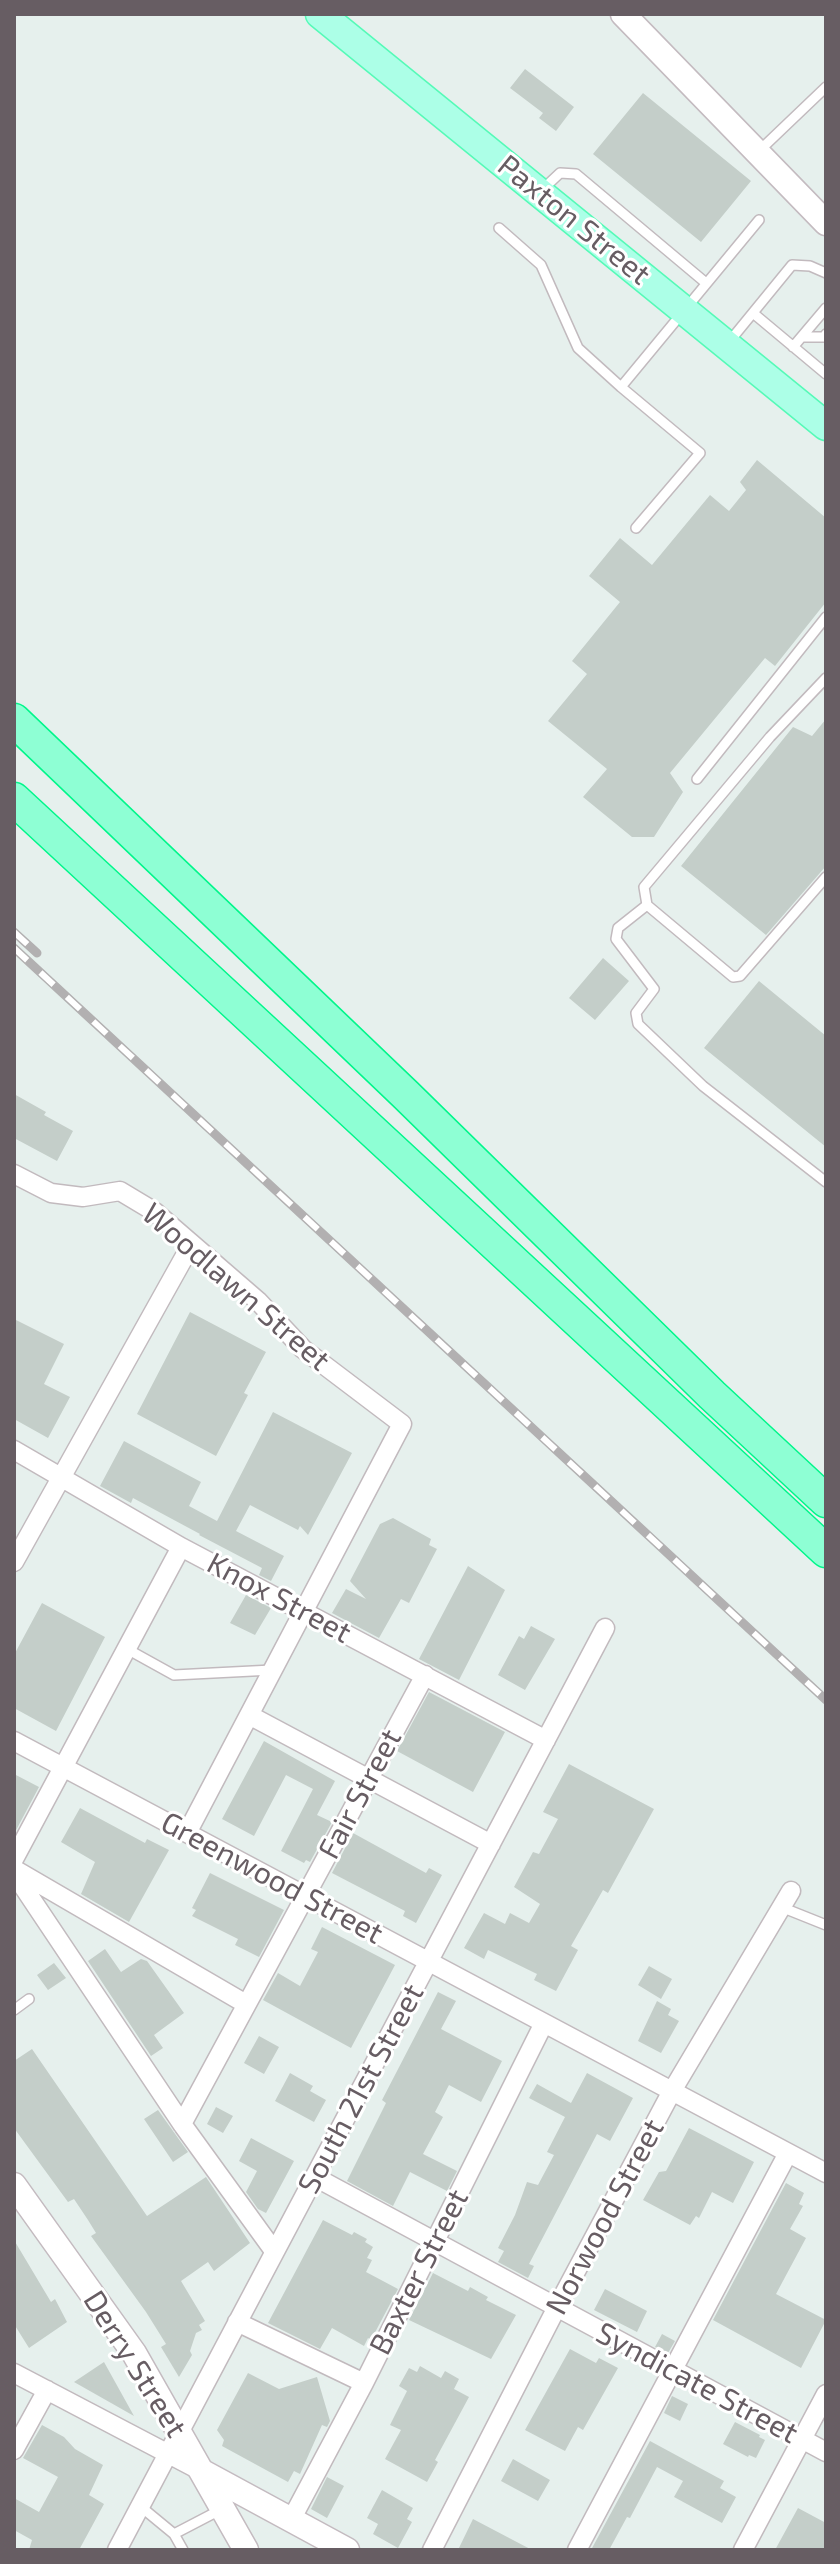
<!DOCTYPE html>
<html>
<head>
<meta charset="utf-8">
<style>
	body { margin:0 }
	#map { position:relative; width:840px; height:2564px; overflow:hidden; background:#e6f0ed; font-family:"Exo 2",sans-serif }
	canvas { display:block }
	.frame { position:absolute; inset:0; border:16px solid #675d63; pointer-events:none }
</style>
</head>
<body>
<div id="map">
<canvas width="840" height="2564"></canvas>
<div class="frame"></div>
</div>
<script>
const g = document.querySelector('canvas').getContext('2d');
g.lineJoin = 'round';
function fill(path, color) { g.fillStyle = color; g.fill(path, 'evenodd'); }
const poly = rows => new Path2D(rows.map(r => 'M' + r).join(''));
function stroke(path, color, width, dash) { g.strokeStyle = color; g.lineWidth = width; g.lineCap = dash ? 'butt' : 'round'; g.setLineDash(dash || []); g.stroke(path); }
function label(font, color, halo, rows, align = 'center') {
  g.font = font + ' "Exo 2",sans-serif'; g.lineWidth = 6; g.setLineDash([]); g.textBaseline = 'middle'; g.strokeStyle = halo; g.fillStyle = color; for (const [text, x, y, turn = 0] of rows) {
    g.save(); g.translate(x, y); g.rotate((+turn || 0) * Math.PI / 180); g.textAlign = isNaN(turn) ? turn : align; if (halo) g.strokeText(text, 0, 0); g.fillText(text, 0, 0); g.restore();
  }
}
const building = poly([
	[525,69,574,107,556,131,539,118,543,113,510,88],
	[643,93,751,181,701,242,593,154],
	[757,460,826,518,826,602,775,666,765,658,670,773,683,792,654,837,632,837,583,797,607,769,548,721,587,674,572,661,620,602,589,576,620,538,652,565,710,495,729,511,746,490,740,482],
	[826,719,826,866,766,935,681,866,793,727,812,736],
	[603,958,629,981,595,1020,569,998],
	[759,981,826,1036,826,1147,704,1048],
	[14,1094,46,1112,44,1115,73,1131,57,1161,14,1138],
	[190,1312,266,1352,244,1393,248,1395,216,1456,137,1414],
	[14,1319,64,1344,44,1384,70,1397,48,1438,14,1419],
	[273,1412,352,1453,308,1535,300,1526,298,1530,250,1505,236,1531,284,1556,271,1581,259,1575,262,1568,199,1535,200,1534,133,1498,131,1503,100,1486,124,1441,201,1482,189,1506,217,1521],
	[393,1518,431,1539,429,1545,437,1549,409,1603,401,1599,379,1638,332,1613,346,1589,366,1599,350,1581,380,1524],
	[468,1566,505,1590,459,1680,419,1659],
	[246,1595,271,1608,255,1635,230,1623],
	[42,1603,105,1637,56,1731,14,1708,14,1655],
	[531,1626,555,1639,525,1690,498,1675,519,1636,524,1639],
	[429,1692,505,1732,473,1792,397,1751],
	[264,1741,335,1781,317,1815,332,1822,310,1862,306,1860,304,1863,281,1851,313,1789,286,1775,254,1836,222,1819],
	[569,1764,654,1809,608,1893,603,1890,571,1946,578,1950,556,1991,534,1980,537,1974,488,1950,484,1959,464,1948,484,1913,505,1924,510,1913,529,1923,540,1904,514,1887,533,1852,539,1854,558,1819,543,1812],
	[14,1774,39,1787,14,1834],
	[80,1808,145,1843,147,1839,169,1850,129,1922,81,1894,95,1862,61,1842],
	[353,1833,426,1873,429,1868,442,1875,416,1923,403,1916,405,1911,332,1873],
	[210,1873,284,1910,259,1957,235,1945,238,1939,192,1916,196,1910,192,1908],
	[322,1927,395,1965,351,2048,263,2000,278,1973,300,1986,318,1952,311,1949],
	[105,1949,121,1972,141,1959,147,1961,184,2013,154,2035,163,2048,151,2056,88,1961],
	[54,1963,66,1978,48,1990,37,1975],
	[649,1966,672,1979,661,1999,638,1985],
	[438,1992,456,2001,441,2029,502,2061,481,2102,449,2085,435,2112,443,2117,423,2154,457,2171,447,2191,410,2172,393,2206,347,2181,386,2103,382,2100],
	[657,2001,671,2009,668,2015,679,2021,661,2053,638,2041],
	[259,2036,279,2047,264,2074,244,2063],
	[32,2049,147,2216,206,2177,250,2243,214,2271,208,2262,181,2281,205,2321,199,2325,202,2330,196,2333,190,2351,192,2355,179,2377,161,2347,166,2344,146,2312,91,2236,96,2233,88,2220,74,2199,68,2202,14,2128,14,2061],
	[290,2073,313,2086,310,2091,326,2100,314,2122,275,2101],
	[587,2073,633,2098,610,2141,597,2134,529,2264,534,2266,528,2278,498,2262,504,2251,498,2248,515,2215,527,2182,538,2185,554,2155,547,2152,565,2117,529,2098,537,2084,571,2103],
	[216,2107,233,2116,223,2133,207,2124],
	[158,2110,188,2152,173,2162,144,2119],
	[689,2128,754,2162,733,2203,712,2192,699,2218,696,2216,690,2225,643,2200,659,2172,666,2171],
	[251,2138,294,2161,266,2213,258,2209,246,2192,257,2171,239,2161],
	[786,2183,804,2193,799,2204,803,2206,790,2229,806,2238,776,2294,826,2320,801,2368,713,2320],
	[323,2220,352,2235,354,2232,367,2239,365,2242,373,2247,367,2258,372,2260,366,2272,398,2289,371,2340,368,2338,364,2346,332,2328,320,2349,268,2323],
	[14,2240,51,2302,55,2299,67,2322,29,2348,14,2324],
	[433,2273,468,2291,470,2287,488,2297,486,2300,516,2315,491,2359,409,2320],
	[605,2289,647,2311,637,2332,594,2310],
	[662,2334,675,2341,668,2353,655,2347],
	[570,2349,596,2363,599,2358,618,2368,583,2430,578,2427,565,2451,525,2430],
	[104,2362,134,2416,74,2382],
	[420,2366,441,2378,445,2371,459,2379,454,2389,469,2397,435,2460,438,2462,427,2482,385,2459,401,2430,390,2425,407,2391,399,2386,409,2368,417,2372],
	[248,2373,279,2389,317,2377,330,2421,327,2427,322,2425,300,2474,294,2471,288,2482,222,2446,224,2440,217,2430],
	[672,2396,688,2404,680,2421,664,2413],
	[735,2422,760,2435,759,2437,765,2440,756,2458,749,2455,748,2457,723,2444],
	[42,2425,64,2437,75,2449,103,2465,89,2495,104,2504,79,2550,29,2550,32,2540,14,2530,14,2498,39,2512,58,2477,23,2458],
	[650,2441,724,2481,720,2488,736,2497,722,2523,674,2497,683,2481,657,2467,630,2518,627,2517,609,2550,591,2550],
	[513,2459,550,2480,538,2501,501,2481],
	[327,2477,344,2486,327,2518,311,2509],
	[382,2490,413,2508,407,2519,412,2522,398,2548,373,2534,378,2524,367,2518],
	[798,2508,826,2523,826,2550,775,2550],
	[473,2519,532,2550,458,2550]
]);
const lane = poly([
	[759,151,826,87],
	[543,189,560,173,576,174,706,283],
	[499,228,541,265,578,348,621,387],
	[753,313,826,374],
	[802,337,824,337,826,334],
	[729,342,792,265,810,266,826,273],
	[793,347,826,308],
	[636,528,700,453,621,387,759,220],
	[826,678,770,737,644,887,647,905,733,977,740,976,826,877],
	[697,779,826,617],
	[647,905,618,928,616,939,654,989,636,1013,638,1024,703,1086,826,1182],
	[127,1649,174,1675,272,1670],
	[781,1907,826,1925],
	[14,2010,29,1999],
	[140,2506,174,2534],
	[183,2550,174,2534,222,2509]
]);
const street = poly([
	[14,1174,51,1193,83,1197,120,1191,155,1212,258,1301,303,1349,402,1424,187,1833],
	[14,1450,181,1547,546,1740],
	[14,1562,191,1245],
	[249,1715,491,1844],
	[14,1741,826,2173],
	[14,1859,181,1547],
	[14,1869,246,2004],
	[14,1873,182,2124,274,2251],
	[182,2124,425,1675],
	[315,2177,826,2452],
	[237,2322,364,2383],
	[14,2373,201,2471],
	[14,2450,47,2390],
	[291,2520,364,2383,544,2023],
	[117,2550,605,1628],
	[432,2550,557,2307,672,2091,791,1891],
	[577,2550,788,2153],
	[743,2550,826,2394]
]);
const secondary = poly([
	[623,14,826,223],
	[14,2185,134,2353,246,2550],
	[203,2472,347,2550]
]);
const primary = poly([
	[320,14,826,426]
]);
const highway = poly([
	[14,720,406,1095,712,1395,826,1501],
	[14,799,826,1551]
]);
const rail = poly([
	[14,932,37,953],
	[14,948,826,1700]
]);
const streetNames = [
	["Paxton Street",574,220,39],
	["Woodlawn Street",236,1287,41],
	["Knox Street",279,1598,28],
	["Fair Street",360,1794,-62],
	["Greenwood Street",272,1878,28],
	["South 21st Street",361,2089,-62],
	["Norwood Street",605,2217,-62],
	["Baxter Street",419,2272,-63],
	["Derry Street",135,2364,58],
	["Syndicate Street",697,2383,28]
];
fill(building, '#c4cec9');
stroke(lane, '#c2babe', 12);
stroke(street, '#c2babe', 21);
stroke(secondary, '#c4bbc0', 27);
stroke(primary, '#55fab7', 31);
stroke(highway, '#00f68a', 35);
stroke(lane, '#fff', 9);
stroke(street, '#fff', 18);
stroke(secondary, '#fff', 24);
stroke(primary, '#acffe7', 28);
stroke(highway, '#8effd4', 32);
stroke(rail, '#b2b0b1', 9);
stroke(rail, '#fff', 6, [18]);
label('30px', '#675d63', '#fff', streetNames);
</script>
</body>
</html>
